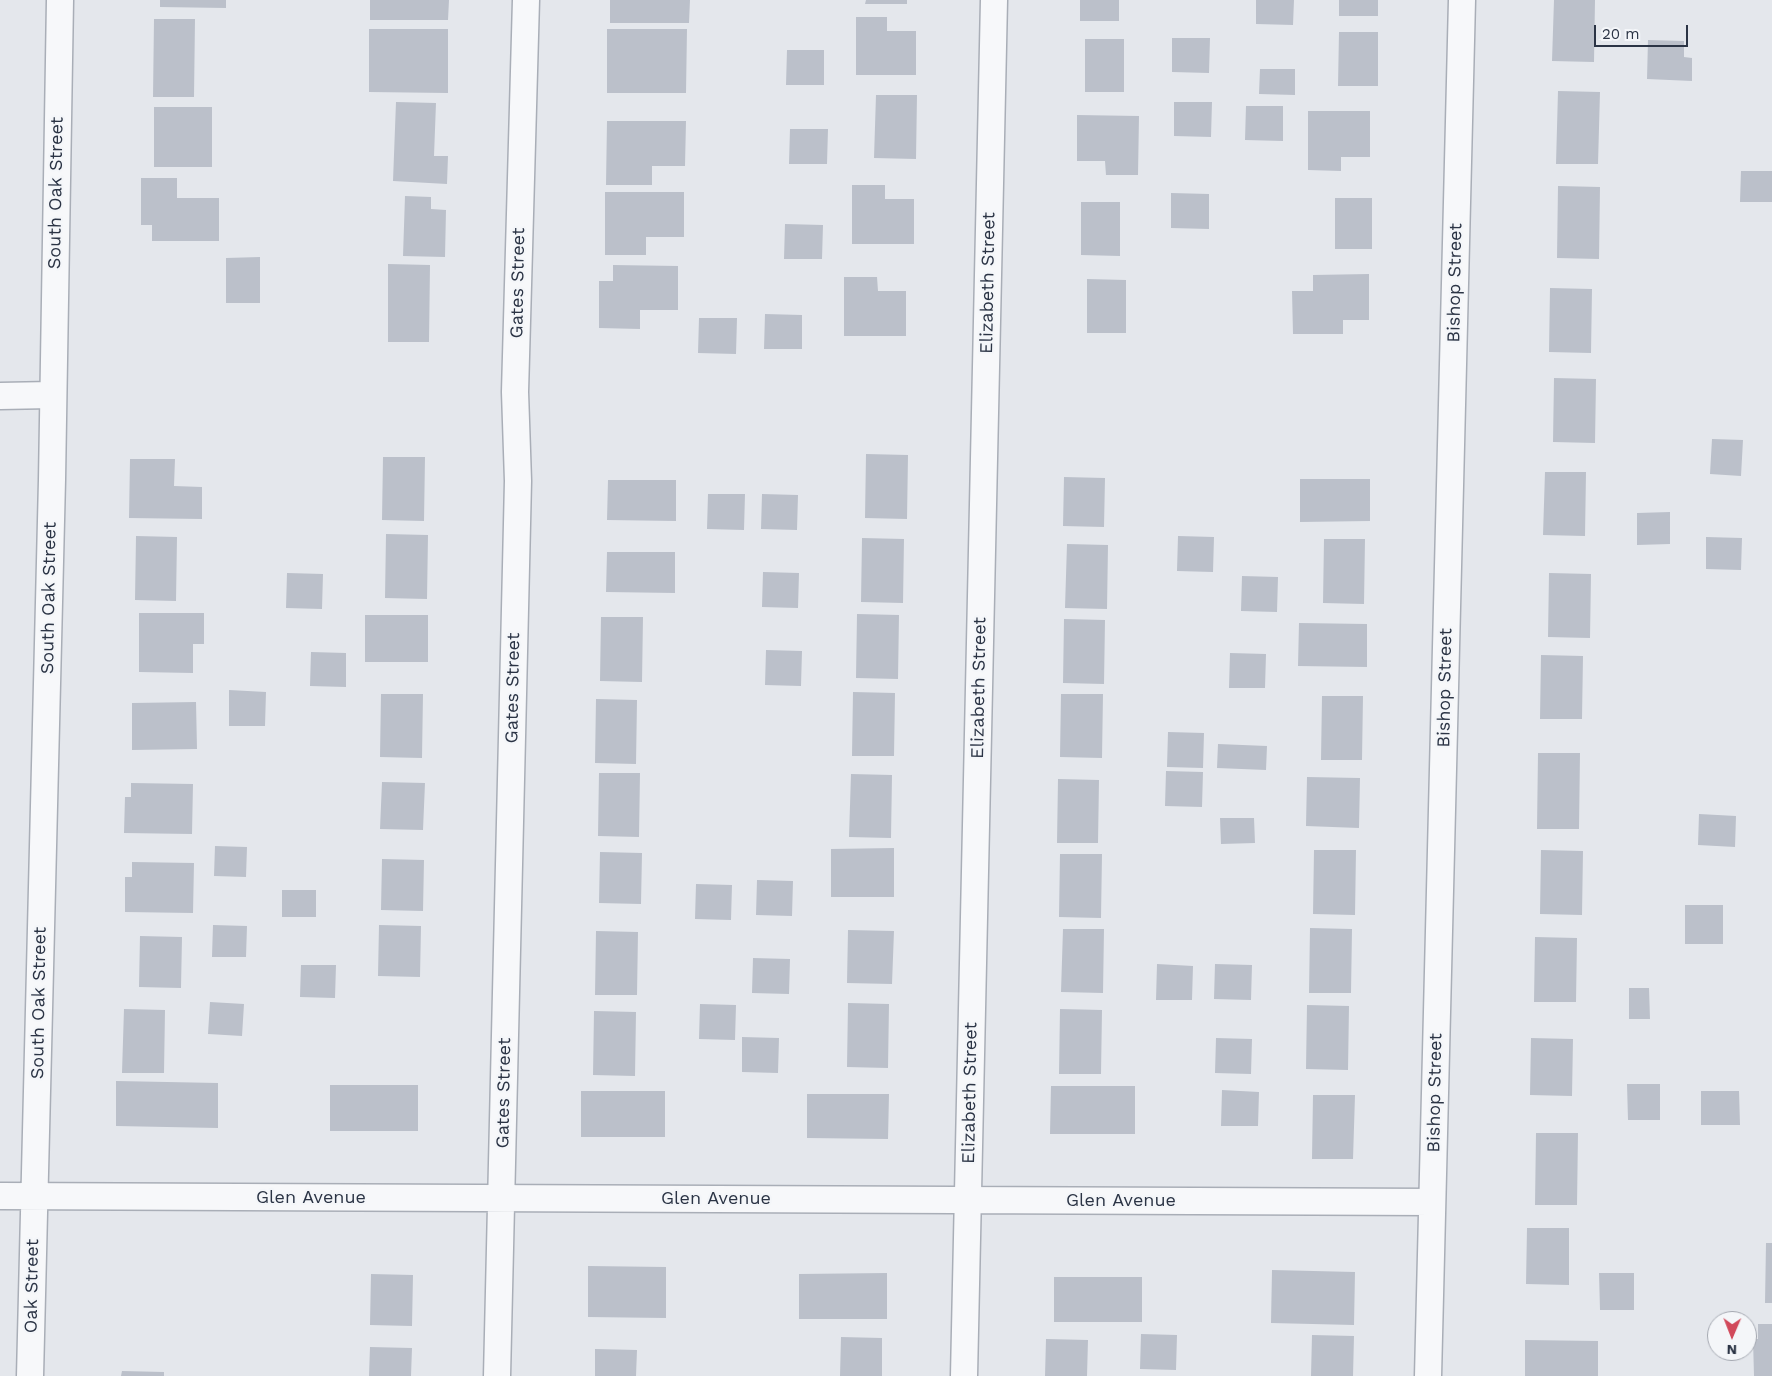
<!DOCTYPE html>
<html>
<head>
<meta charset="utf-8">
<style>
	body { margin:0 }
	#map { position:relative; width:1772px; height:1376px; overflow:hidden; background:#e4e7ec; font-family:"Work Sans",sans-serif }
	canvas { display:block }
	.north { position:absolute; left:1707px; top:1311px; width:50px; height:50px; box-sizing:border-box; background:#f4f6f9; border:1px solid #a4a8b1; border-radius:50%; rotate:181deg; font-size:14px; font-weight:700; line-height:20px; text-align:center; color:#2b3445 }
	.north::after { content:''; display:block; margin:auto; width:18px; height:22px; background:#d1495b; clip-path:polygon(50% 0,100% 100%,50% 72%,0 100%) }
	.scale { position:absolute; left:1594px; top:25px; width:94px; height:22px; box-sizing:border-box; border:2px solid #2b3445; border-top:0; padding-left:6px; font-size:15px; line-height:18px; white-space:nowrap; color:#2b3445; -webkit-text-stroke:4px #f4f6f9; paint-order:stroke }
</style>
</head>
<body>
<div id="map">
<canvas width="1772" height="1376"></canvas>
<div class="north">N</div>
<div class="scale">20 m</div>
</div>
<script>
const g = document.querySelector('canvas').getContext('2d');
g.lineJoin = 'round';
function fill(path, color) { g.fillStyle = color; g.fill(path, 'evenodd'); }
const poly = rows => new Path2D(rows.map(r => 'M' + r).join(''));
function stroke(path, color, width, dash) { g.strokeStyle = color; g.lineWidth = width; g.lineCap = dash ? 'butt' : 'round'; g.setLineDash(dash || []); g.stroke(path); }
function label(font, color, halo, rows, align = 'center') {
  g.font = font + ' "Work Sans",sans-serif'; g.lineWidth = 4.5; g.setLineDash([]); g.textBaseline = 'middle'; g.strokeStyle = halo; g.fillStyle = color; for (const [text, x, y, turn = 0] of rows) {
    g.save(); g.translate(x, y); g.rotate((+turn || 0) * Math.PI / 180); g.textAlign = isNaN(turn) ? turn : align; if (halo) g.strokeText(text, 0, 0); g.fillText(text, 0, 0); g.restore();
  }
}
const building = poly([
	[160,0,226,0,226,8,160,7],
	[370,0,449,0,448,20,370,20],
	[610,0,690,0,689,23,610,23],
	[866,0,907,0,907,4,865,4],
	[1080,0,1119,0,1119,21,1080,21],
	[1256,0,1294,0,1293,25,1256,24],
	[1339,0,1378,0,1378,16,1339,16],
	[1554,0,1595,0,1594,62,1552,61],
	[856,17,887,17,887,31,916,31,916,75,856,75],
	[154,19,195,19,194,97,153,97],
	[369,29,448,29,448,93,369,92],
	[607,29,687,29,686,93,607,93],
	[1339,32,1378,32,1378,86,1338,86],
	[1172,38,1210,38,1209,73,1172,72],
	[1085,39,1124,39,1124,92,1085,92],
	[1648,40,1684,41,1684,57,1692,58,1692,81,1647,79],
	[787,50,824,50,824,85,786,85],
	[1260,69,1295,69,1295,95,1259,94],
	[1558,91,1600,92,1598,164,1556,164],
	[876,95,917,95,916,159,874,158],
	[396,102,436,103,434,156,448,156,447,184,393,181],
	[1174,102,1212,102,1211,137,1174,136],
	[1246,106,1283,106,1283,141,1245,140],
	[154,107,212,107,212,167,154,167],
	[1308,111,1370,111,1370,157,1341,157,1341,171,1308,170],
	[1077,115,1139,116,1138,175,1106,175,1105,161,1077,161],
	[607,121,686,121,685,166,652,166,652,185,606,185],
	[790,129,828,129,827,164,789,164],
	[1741,171,1772,171,1772,202,1740,202],
	[141,178,177,178,177,198,219,198,219,241,152,241,152,225,141,225],
	[852,185,885,185,885,199,914,199,914,244,852,244],
	[1558,186,1600,187,1599,259,1557,258],
	[605,192,684,192,684,237,646,237,646,255,605,255],
	[1171,193,1209,194,1209,229,1171,228],
	[405,196,431,197,431,209,446,210,445,257,403,256],
	[1335,198,1372,198,1372,249,1335,249],
	[1081,202,1120,202,1120,256,1081,255],
	[785,224,823,225,822,259,784,259],
	[260,257,260,303,226,303,226,258],
	[388,264,430,265,429,342,388,342],
	[613,265,678,266,678,310,640,310,640,329,599,328,599,281,613,281],
	[1369,274,1369,320,1343,320,1343,334,1293,334,1292,291,1313,291,1313,275],
	[844,277,877,277,878,291,906,291,906,336,844,336],
	[1087,279,1126,280,1126,333,1087,333],
	[1550,288,1592,289,1591,353,1549,352],
	[765,314,802,315,802,349,764,349],
	[699,318,737,318,736,354,698,353],
	[1554,378,1596,379,1595,443,1553,442],
	[1712,439,1743,440,1741,476,1710,474],
	[866,454,908,455,907,519,865,518],
	[383,457,425,457,424,521,382,520],
	[130,459,175,459,174,486,202,487,202,519,129,518],
	[1545,472,1586,472,1585,536,1543,535],
	[1064,477,1105,478,1104,527,1063,526],
	[1300,479,1370,479,1370,521,1300,522],
	[608,480,676,480,676,521,607,520],
	[708,494,745,494,744,530,707,529],
	[762,494,798,495,797,530,761,529],
	[1670,512,1670,544,1637,545,1637,513],
	[386,534,428,535,427,599,385,598],
	[136,536,177,537,176,601,135,600],
	[1178,536,1214,537,1213,572,1177,571],
	[1706,537,1742,538,1741,570,1706,569],
	[862,538,904,539,903,603,861,602],
	[1324,539,1365,539,1364,604,1323,603],
	[1067,544,1108,545,1107,609,1065,608],
	[607,552,675,552,675,593,606,592],
	[763,572,799,573,798,608,762,607],
	[287,573,323,574,322,609,286,608],
	[1549,573,1591,574,1590,638,1548,637],
	[1242,576,1278,577,1277,612,1241,611],
	[139,613,204,613,204,644,193,644,193,673,139,672],
	[857,614,899,615,898,679,856,678],
	[365,615,428,615,428,662,365,662],
	[601,617,643,617,642,682,600,681],
	[1064,619,1105,620,1104,684,1063,683],
	[1299,623,1367,624,1367,667,1298,666],
	[766,650,802,651,801,686,765,685],
	[311,652,346,653,346,687,310,686],
	[1230,653,1266,654,1265,688,1229,688],
	[1541,655,1583,656,1582,719,1540,719],
	[229,690,266,692,265,726,229,726],
	[853,692,895,693,894,756,852,756],
	[381,694,423,694,422,758,380,757],
	[1061,694,1103,694,1102,758,1060,757],
	[1322,696,1363,696,1362,760,1321,760],
	[596,699,637,700,636,764,595,763],
	[196,702,197,749,132,750,132,703],
	[1168,732,1204,733,1203,768,1167,767],
	[1218,744,1267,746,1266,770,1217,768],
	[1538,753,1580,753,1579,829,1537,829],
	[1166,771,1203,772,1202,807,1165,806],
	[599,773,640,773,639,837,598,836],
	[851,774,892,775,891,838,849,837],
	[1307,777,1360,778,1359,828,1306,826],
	[1058,779,1099,780,1098,843,1057,843],
	[382,782,425,783,423,830,380,829],
	[131,783,193,784,192,834,124,833,125,797,131,797],
	[1699,814,1736,816,1735,847,1698,845],
	[1220,818,1254,818,1255,843,1221,844],
	[215,846,247,847,246,877,214,876],
	[894,848,894,897,831,897,831,849],
	[1314,850,1356,850,1355,915,1313,914],
	[1541,850,1583,851,1582,915,1540,914],
	[600,852,642,853,641,904,599,903],
	[1060,854,1102,854,1101,918,1059,917],
	[382,859,424,860,423,911,381,910],
	[132,862,194,863,193,913,125,912,125,877,132,877],
	[757,880,793,881,792,916,756,915],
	[696,884,732,885,731,920,695,919],
	[282,890,316,890,316,917,282,917],
	[1685,905,1723,905,1723,944,1685,944],
	[213,925,247,926,246,957,212,957],
	[379,925,421,926,420,977,378,976],
	[1310,928,1352,929,1351,993,1309,993],
	[1063,929,1104,929,1103,993,1061,992],
	[848,930,894,931,892,984,847,983],
	[596,931,638,932,637,995,595,995],
	[140,936,182,937,181,988,139,987],
	[1535,937,1577,938,1576,1002,1534,1002],
	[753,958,790,959,789,994,752,993],
	[1157,964,1193,966,1192,1000,1156,1000],
	[1215,964,1252,965,1251,1000,1214,999],
	[301,965,336,965,335,998,300,997],
	[1629,988,1649,988,1650,1019,1629,1019],
	[210,1002,244,1004,242,1036,208,1034],
	[848,1003,889,1004,888,1068,847,1067],
	[700,1004,736,1005,735,1040,699,1039],
	[1307,1005,1349,1006,1348,1070,1306,1069],
	[124,1009,165,1010,164,1073,122,1073],
	[1060,1009,1102,1010,1101,1074,1059,1074],
	[594,1011,636,1012,635,1076,593,1075],
	[742,1037,779,1038,778,1073,742,1072],
	[1216,1038,1252,1039,1251,1074,1215,1073],
	[1531,1038,1573,1039,1572,1096,1530,1095],
	[116,1081,218,1083,218,1128,116,1126],
	[1627,1084,1660,1084,1660,1120,1628,1120],
	[330,1085,418,1085,418,1131,330,1131],
	[1051,1086,1135,1086,1135,1134,1050,1134],
	[1222,1090,1259,1092,1258,1126,1221,1126],
	[581,1091,665,1091,665,1137,581,1137],
	[1701,1091,1739,1091,1740,1125,1701,1125],
	[807,1094,889,1094,888,1139,807,1138],
	[1313,1095,1355,1095,1353,1159,1312,1159],
	[1536,1133,1578,1133,1577,1205,1535,1205],
	[1527,1228,1569,1228,1569,1285,1526,1284],
	[1766,1243,1772,1243,1772,1303,1765,1303],
	[588,1266,666,1267,666,1318,588,1317],
	[1272,1270,1355,1272,1354,1325,1271,1323],
	[887,1273,887,1319,799,1319,799,1274],
	[1599,1273,1634,1273,1634,1310,1600,1310],
	[371,1274,413,1275,412,1326,370,1325],
	[1054,1277,1142,1277,1142,1322,1054,1322],
	[1758,1324,1772,1324,1772,1376,1754,1376,1753,1339,1758,1339],
	[1141,1334,1177,1335,1176,1370,1140,1369],
	[1312,1335,1354,1336,1353,1376,1311,1376],
	[841,1337,882,1338,882,1376,840,1376],
	[1046,1339,1088,1340,1087,1376,1045,1376],
	[1525,1340,1598,1341,1598,1376,1525,1376],
	[370,1347,412,1348,411,1376,369,1376],
	[595,1349,637,1350,636,1376,595,1376],
	[122,1371,164,1372,164,1376,121,1376]
]);
const minor = poly([
	[0,396,51,395],
	[0,1196,1432,1202],
	[30,1376,52,480,60,0],
	[497,1376,518,481,515,392,526,0],
	[964,1376,994,0],
	[1428,1376,1462,0]
]);
const streetNames = [
	["South Oak Street",56,193,-89],
	["Gates Street",518,283,-89],
	["Elizabeth Street",988,283,-89],
	["Bishop Street",1455,283,-89],
	["South Oak Street",49,598,-89],
	["Gates Street",513,688,-89],
	["Elizabeth Street",979,688,-89],
	["Bishop Street",1445,688,-89],
	["South Oak Street",39,1003,-89],
	["Gates Street",504,1093,-89],
	["Elizabeth Street",970,1093,-89],
	["Bishop Street",1435,1093,-89],
	["Glen Avenue",311,1198],
	["Glen Avenue",716,1199],
	["Glen Avenue",1121,1201],
	["Oak Street",32,1286,-89]
];
fill(building, '#bbc0ca');
stroke(minor, '#a9aeb7', 29);
stroke(minor, '#f7f8fa', 26);
label('18px', '#2b3445', '#f4f6f9', streetNames);
</script>
</body>
</html>
